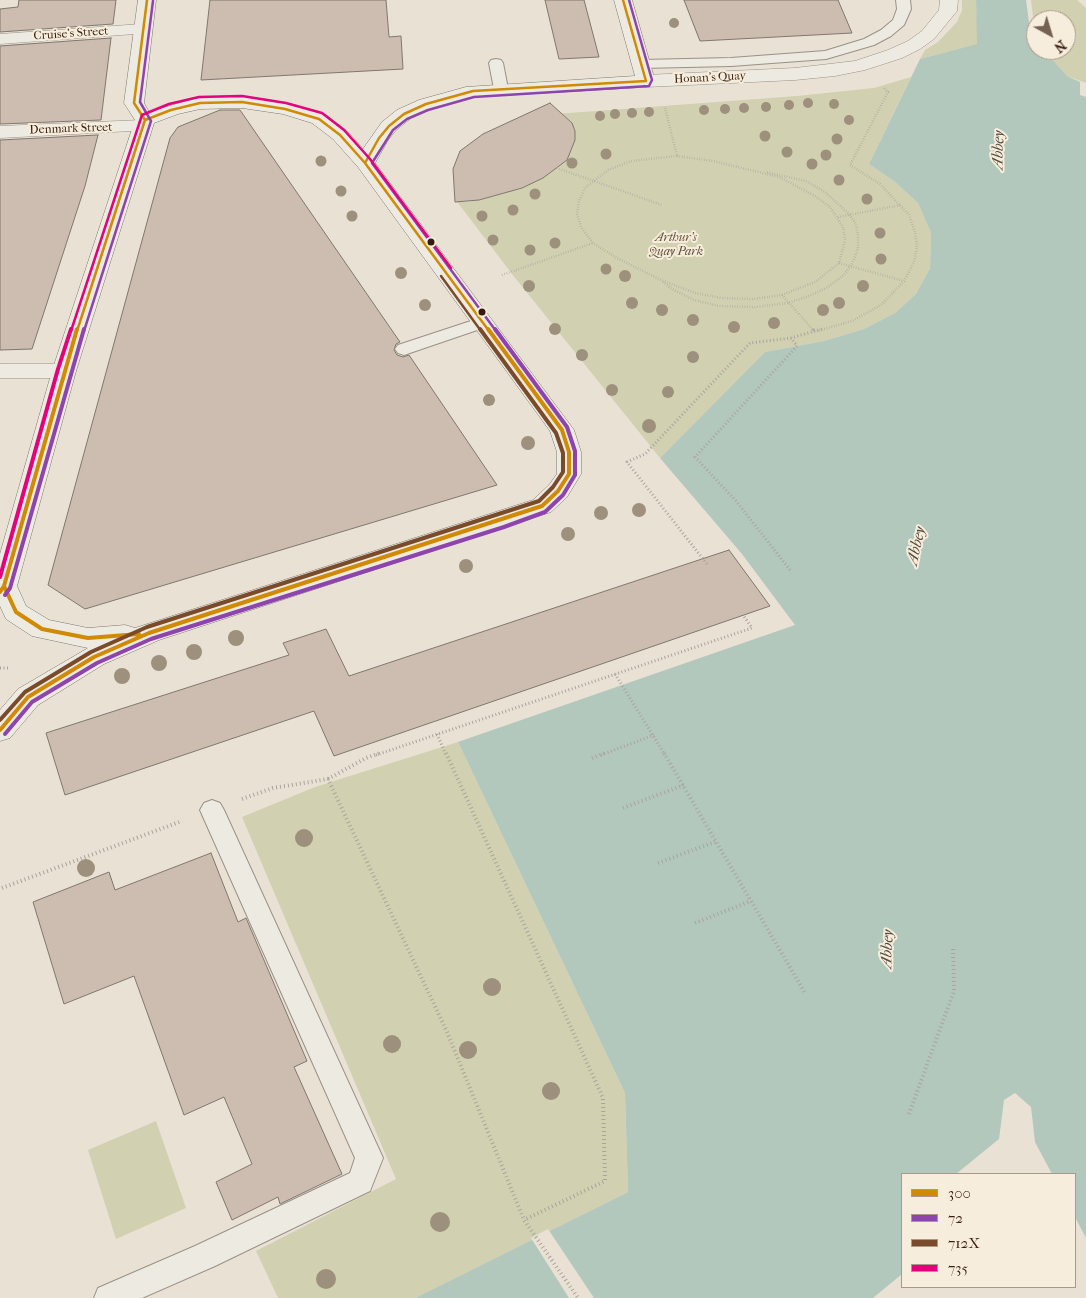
<!DOCTYPE html>
<html>
<head>
<meta charset="utf-8">
<style>
	body { margin:0 }
	#map { position:relative; width:1086px; height:1298px; overflow:hidden; background:#e9e1d3; font-family:"IM FELL French Canon",serif }
	canvas { display:block }
	.legend { position:absolute; left:901px; top:1173px; width:175px; height:115px; box-sizing:border-box; background:#f7eddc; border:1px solid #aa9989; margin:0; padding:6px 9px; list-style:none; font-size:15px; color:#361c0d }
	.legend li { display:flex; align-items:center; gap:10px; height:25px }
	.legend b { width:25px; border:1px solid #aa9989 }
	.north { position:absolute; left:1026px; top:10px; width:50px; height:50px; box-sizing:border-box; background:#f7eddc; border:1px solid #aa9989; border-radius:50%; rotate:141deg; font-size:14px; font-weight:700; line-height:20px; text-align:center; color:#361c0d }
	.north::after { content:''; display:block; margin:auto; width:18px; height:22px; background:#756152; clip-path:polygon(50% 0,100% 100%,50% 72%,0 100%) }
</style>
</head>
<body>
<div id="map">
<canvas width="1086" height="1298"></canvas>
<ul class="legend">
<li><b style="height:6px;background:#d08a03"></b>300</li>
<li><b style="height:6px;background:#8e44ad"></b>72</li>
<li><b style="height:6px;background:#7a4b2a"></b>712X</li>
<li><b style="height:6px;background:#e5007d"></b>735</li>
</ul>
<div class="north">N</div>
</div>
<script>
const g = document.querySelector('canvas').getContext('2d');
g.lineJoin = 'round';
function fill(path, color) { g.fillStyle = color; g.fill(path, 'evenodd'); }
const poly = rows => new Path2D(rows.map(r => 'M' + r).join(''));
function stroke(path, color, width, dash) { g.strokeStyle = color; g.lineWidth = width; g.lineCap = dash ? 'butt' : 'round'; g.setLineDash(dash || []); g.stroke(path); }
function label(font, color, halo, rows, align = 'center') {
  g.font = font + ' "IM FELL French Canon",serif'; g.lineWidth = 4; g.setLineDash([]); g.textBaseline = 'middle'; g.strokeStyle = halo; g.fillStyle = color; for (const [text, x, y, turn = 0] of rows) {
    g.save(); g.translate(x, y); g.rotate((+turn || 0) * Math.PI / 180); g.textAlign = isNaN(turn) ? turn : align; if (halo) g.strokeText(text, 0, 0); g.fillText(text, 0, 0); g.restore();
  }
}
const green = poly([
	[962,0,976,0,978,44,920,59,925,50,938,42,957,22,962,10],
	[1031,0,1077,0,1086,8,1086,83,1067,76,1044,50,1066,50,1066,20,1036,20,1036,41],
	[911,77,869,164,895,182,918,203,931,233,930,268,916,294,895,313,864,329,824,341,765,352,660,458,512,274,455,199,464,202,479,200,522,188,542,178,564,160,575,140,575,131,572,123,564,116,556,114,797,96,874,88],
	[458,742,625,1093,628,1192,415,1298,278,1298,256,1251,396,1179,242,817,315,787],
	[156,1121,186,1208,116,1239,88,1150]
]);
const water = poly([
	[976,0,1026,0,1031,37,1036,42,1036,50,1044,50,1067,76,1080,82,1080,95,1086,97,1086,1238,1075,1217,1075,1174,1052,1174,1035,1142,1031,1107,1015,1093,1004,1100,999,1139,956,1174,902,1174,902,1274,873,1298,415,1298,628,1192,625,1093,458,742,795,625,742,554,660,458,765,352,824,341,864,329,895,313,916,294,930,268,931,233,918,203,895,182,869,164,920,59,977,44]
]);
const pier = poly([
	[548,1229,594,1298,569,1298,531,1238]
]);
const building = poly([
	[19,0,116,0,113,24,0,32,0,9,18,7,19,0],
	[210,0,386,0,389,37,401,36,403,69,201,80,210,0],
	[545,0,584,0,599,57,559,59,545,0],
	[684,0,838,0,852,33,700,41,684,0],
	[111,38,101,120,0,124,0,46,111,38],
	[550,103,572,123,575,131,575,140,567,160,543,178,522,188,479,200,455,202,453,169,460,151,483,134,550,103],
	[220,110,240,110,400,342,396,344,394,350,397,355,403,357,409,355,497,485,85,609,48,585,170,138,178,127,220,110],
	[98,135,85,186,32,349,0,350,0,140,98,135],
	[729,550,770,606,334,756,314,711,65,795,46,733,289,655,283,643,326,629,349,676,729,550],
	[211,853,238,922,246,918,307,1061,294,1067,342,1174,280,1204,278,1197,232,1220,216,1182,252,1164,224,1097,184,1115,134,976,64,1004,33,902,109,872,115,890,211,853]
]);
const pathFar2 = poly([
	[665,108,677,156],
	[677,156,713,161,779,177,815,196,830,207,843,227,845,240,839,263,815,282,782,295,753,299,722,298,695,293,661,280,617,258,593,243,581,227,577,214,579,201,585,188,608,170,631,161,677,156],
	[557,168,662,205],
	[838,217,901,205],
	[839,263,904,281],
	[502,275,593,243],
	[663,282,672,289,694,300,719,306,755,307,788,303,809,296,828,287,844,275,853,262,858,248,858,234,855,222,849,214,825,192,806,181,766,172],
	[782,295,814,331],
	[817,331,852,321,881,305,904,281,914,262,917,247,915,232,909,215,880,184,850,165,888,92,884,88]
]);
const pathFar1 = poly([
	[813,329,815,332],
	[707,564,627,462,645,454,750,343,791,338,822,329],
	[790,570,736,501,695,457,797,346,791,338],
	[0,668,8,668],
	[615,674,665,755],
	[437,734,446,755],
	[376,755,752,628,743,615],
	[601,755,654,735]
]);
const path = poly([
	[446,753,603,1098,605,1181,524,1220],
	[664,753,805,993],
	[592,758,605,753],
	[328,779,366,758,380,753],
	[242,799,273,788,328,779,447,1032,524,1220,578,1298],
	[623,808,684,785],
	[658,863,717,841],
	[2,888,182,821],
	[695,923,751,901],
	[909,1114,954,991,953,947]
]);
const service = poly([
	[896,0,910,0,911,9,904,25,891,36,874,45,826,59,731,66,642,68,637,67,635,64,637,61,642,60,731,58,825,51,864,39,881,30,893,20,897,9,896,0],
	[496,59,501,60,503,63,508,89,506,92,501,93,496,92,494,89,489,63,491,60,496,59],
	[483,317,489,318,492,322,489,326,404,355,398,353,395,349,398,345,483,317],
	[212,800,220,803,224,810,383,1158,370,1191,215,1266,142,1298,94,1298,98,1288,195,1246,350,1173,355,1158,200,810,204,803,212,800]
]);
const pedestrian = poly([
	[142,24,148,25,151,29,148,33,0,44,0,34,142,24]
]);
const minor = poly([
	[940,0,958,0,957,11,934,39,920,49,902,58,865,70,835,76,795,80,646,87,639,85,637,81,639,77,646,75,795,68,855,61,888,50,908,41,922,31,939,10,940,0],
	[143,120,150,122,153,126,150,130,0,138,0,126,143,120],
	[0,364,64,364,72,366,76,371,72,376,64,378,0,378,0,364]
]);
const secondary = poly([
	[138,0,156,0,144,103,149,112,200,97,242,96,285,103,326,115,347,131,363,149,382,122,397,110,419,100,466,87,635,76,614,0,632,0,655,81,653,85,646,87,474,97,433,108,411,118,396,130,388,140,375,163,574,430,581,452,581,474,567,497,551,512,159,640,104,664,38,705,10,738,0,741,0,710,18,689,88,648,32,636,6,619,0,606,0,554,52,371,135,120,124,103,138,0],
	[242,108,283,114,312,123,333,139,358,167,550,431,557,452,557,474,549,485,533,500,135,628,125,625,88,628,49,620,26,606,17,586,76,371,154,123,178,114,200,109,242,108]
]);
const bus1Far1 = poly([
	[145,120,171,110,200,103,242,102,285,109,319,119,340,135,365,163,489,331],
	[365,163,379,138,389,126,404,114,426,104,473,91,646,81,623,0],
	[77,331,145,120,134,103,147,0]
]);
const bus1 = poly([
	[4,586,16,612,42,629,88,638,139,634],
	[0,592,4,586,77,329],
	[0,730,28,697,94,657,149,633,542,506,558,491,569,474,569,452,562,430,488,329]
]);
const bus2Far1 = poly([
	[84,331,151,121,140,102,153,1],
	[496,331,372,163,393,130,407,119,428,110,474,97,649,86,652,80,629,0]
]);
const bus2 = poly([
	[5,595,10,588,84,329],
	[5,734,32,702,97,663,151,639,504,527,545,512,563,495,575,475,575,451,567,427,495,329]
]);
const bus3Far1 = poly([
	[441,276,481,331]
]);
const bus3 = poly([
	[0,720,25,692,91,652,147,627,539,501,553,487,563,472,563,453,556,433,480,329]
]);
const bus4Far1 = poly([
	[71,331,142,115,169,104,199,97,242,96,286,103,322,113,344,130,370,159,451,268]
]);
const bus4 = poly([
	[0,577,58,369,71,329]
]);
const trees = [
	[674,23,5],
	[808,103,5],
	[834,104,5],
	[789,105,5],
	[766,107,5],
	[744,108,5],
	[725,109,5],
	[704,110,5],
	[649,112,5],
	[632,113,5],
	[615,114,5],
	[600,116,5],
	[849,120,5],
	[765,136,5.5],
	[837,139,5.5],
	[787,152,5.5],
	[606,154,5.5],
	[826,155,5.5],
	[321,161,5.5],
	[572,163,5.5],
	[812,164,5.5],
	[839,180,5.5],
	[341,191,5.5],
	[535,194,5.5],
	[867,199,5.5],
	[513,210,5.5],
	[352,216,5.5],
	[482,216,5.5],
	[880,233,5.5],
	[493,240,5.5],
	[555,243,5.5],
	[530,250,5.5],
	[881,259,5.5],
	[606,269,5.5],
	[401,273,6],
	[625,276,6],
	[529,286,6],
	[863,286,6],
	[632,303,6],
	[839,303,6],
	[425,305,6],
	[662,310,6],
	[823,310,6],
	[693,320,6],
	[774,323,6],
	[734,327,6],
	[555,329,6],
	[582,355,6],
	[693,357,6],
	[612,390,6],
	[668,392,6],
	[489,400,6],
	[649,426,7],
	[528,443,7],
	[639,510,7],
	[601,513,7],
	[568,534,7],
	[466,566,7],
	[236,638,8],
	[194,652,8],
	[159,663,8],
	[122,676,8],
	[304,838,9],
	[86,868,9],
	[492,987,9],
	[392,1044,9],
	[468,1050,9],
	[551,1091,9],
	[440,1222,10],
	[326,1279,10]
];
const markers = [
	[431,242,4.5,"#361c0d"],
	[482,312,4.5,"#361c0d"]
];
const farStreetnames = [
	["Cruise's Street",71,34,-4],
	["Honan's Quay",710,78,-3],
	["Denmark Street",71,129,-2]
];
const farParknames = [
	["Arthur's",676,238],
	["Quay Park",676,252]
];
const waterNames = [
	["Abbey",999,150,-88],
	["Abbey",917,546,-77],
	["Abbey",888,949,-87]
];
fill(green, '#d1d0b1');
fill(water, '#b2c8bd');
fill(pier, '#e9e1d3');
fill(building, '#cdbdb1');
stroke(building, '#7f776d', 1);
stroke(service, '#999187', 2);
stroke(pedestrian, '#999187', 1);
stroke(minor, '#999187', 1);
stroke(secondary, '#7f776d', 1);
stroke(pathFar2, '#aaa49d', 2.5, [0.5, 2]);
stroke(pathFar1, '#aaa49d', 3, [1, 2.5]);
stroke(path, '#aaa49d', 4, [1, 3]);
fill(service, '#edeae2');
fill(pedestrian, '#edeae2');
fill(minor, '#edeae2');
fill(secondary, '#edeae2');
stroke(bus1Far1, '#d08a03', 2.5);
stroke(bus1, '#d08a03', 4);
stroke(bus2Far1, '#8e44ad', 2.5);
stroke(bus2, '#8e44ad', 4);
stroke(bus3Far1, '#7a4b2a', 2.5);
stroke(bus3, '#7a4b2a', 4);
stroke(bus4Far1, '#e5007d', 2.5);
stroke(bus4, '#e5007d', 4);
g.fillStyle = '#9d907d';
for (const [x, y, r] of trees) { g.beginPath(); g.arc(x, y, r, 0, 2 * Math.PI); g.fill(); }
for (const [x, y, r, color] of markers) { const dot = new Path2D(); dot.arc(x, y, r, 0, 2 * Math.PI); g.fillStyle = color; g.fill(dot); stroke(dot, '#f7eddc', 2); }
label('12px', '#361c0d', '#f7eddc', farStreetnames);
label('italic 12px', '#5e4e36', '#f7eddc', farParknames);
label('italic 16px', '#544d3f', '#f7eddc', waterNames);
</script>
</body>
</html>
